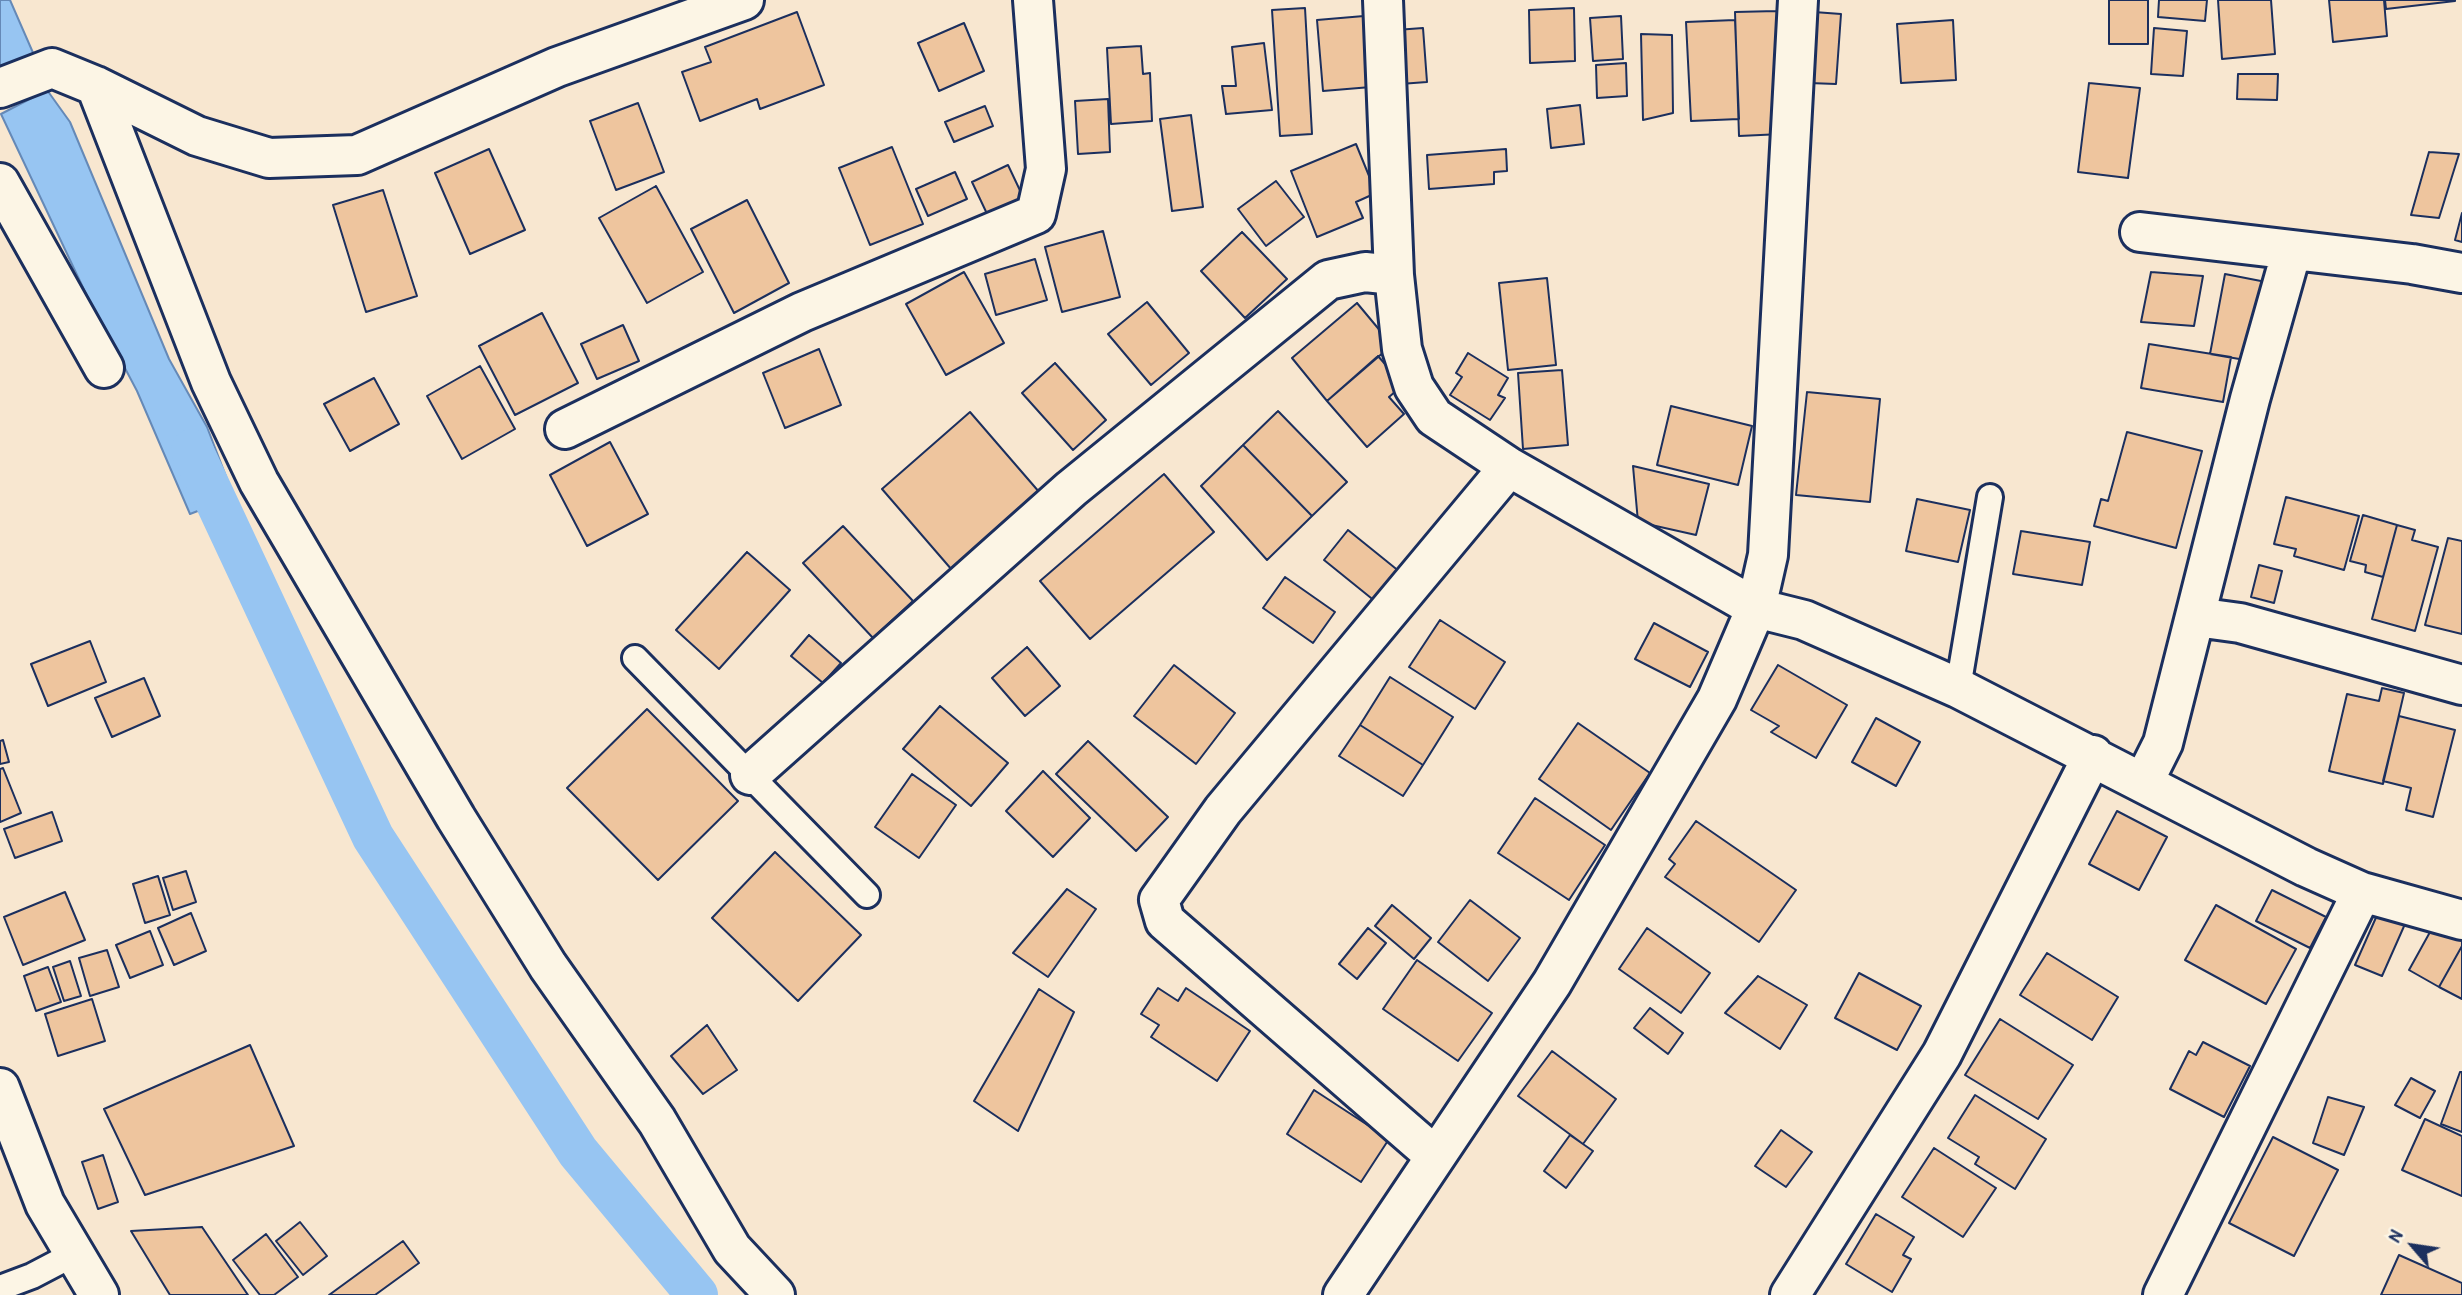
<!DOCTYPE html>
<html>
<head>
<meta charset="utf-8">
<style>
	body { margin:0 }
	#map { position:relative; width:2462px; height:1295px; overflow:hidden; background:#f8e7d0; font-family:"Patrick Hand",sans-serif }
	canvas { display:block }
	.north { position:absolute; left:2378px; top:1211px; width:70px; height:70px; -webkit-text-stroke:5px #fcf5e5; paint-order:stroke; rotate:299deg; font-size:19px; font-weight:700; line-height:28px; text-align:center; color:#1b2f5e }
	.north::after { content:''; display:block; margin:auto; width:24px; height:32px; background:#1b2f5e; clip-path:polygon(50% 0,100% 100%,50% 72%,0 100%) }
</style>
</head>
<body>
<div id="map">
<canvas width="2462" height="1295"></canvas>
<div class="north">N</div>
</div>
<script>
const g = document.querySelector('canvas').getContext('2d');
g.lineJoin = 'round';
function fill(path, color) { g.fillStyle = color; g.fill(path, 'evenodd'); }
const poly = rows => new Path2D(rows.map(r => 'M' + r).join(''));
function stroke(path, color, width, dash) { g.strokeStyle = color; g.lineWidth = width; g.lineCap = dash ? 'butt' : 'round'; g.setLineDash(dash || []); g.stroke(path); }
const water = poly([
	[0,0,10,0,34,55,0,71,0,0],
	[47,90,70,122,169,359,207,427,234,497,190,514,137,391,87,296,1,114,47,90]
]);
const canal = poly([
	[192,450,373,837,578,1152,697,1295]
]);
const building = poly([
	[2109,0,2148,0,2148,44,2109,44,2109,0],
	[2159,0,2207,0,2205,21,2158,17,2159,0],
	[2218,0,2271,0,2275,54,2222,59,2218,0],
	[2329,0,2384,0,2387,36,2333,42,2329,0],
	[2385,0,2455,0,2455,1,2386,9,2385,0],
	[1305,8,1312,134,1280,136,1272,10,1305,8],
	[1574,8,1575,61,1530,63,1529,10,1574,8],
	[1777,11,1782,134,1739,136,1735,12,1777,11],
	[797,12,824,85,760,109,757,99,700,121,682,72,711,62,705,47,797,12],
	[1814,12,1841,14,1836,84,1809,83,1814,12],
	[1364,16,1371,87,1323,91,1317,20,1364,16],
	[1621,16,1623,59,1593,61,1590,18,1621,16],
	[1735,20,1739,119,1691,121,1686,22,1735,20],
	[1953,20,1956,80,1901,83,1897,24,1953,20],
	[964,23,984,71,939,91,918,43,964,23],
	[1423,28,1427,82,1400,84,1396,30,1423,28],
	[2154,28,2187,31,2183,76,2151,74,2154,28],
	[1641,34,1672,35,1673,113,1643,120,1641,34],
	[1264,43,1272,110,1226,114,1222,86,1236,86,1232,47,1264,43],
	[1141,46,1143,74,1150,73,1152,121,1111,124,1107,48,1141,46],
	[1626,63,1627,96,1597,98,1596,65,1626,63],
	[2238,74,2278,74,2277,100,2237,99,2238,74],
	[2089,83,2140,88,2128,178,2078,172,2089,83],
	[1108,99,1110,152,1078,154,1075,101,1108,99],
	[638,103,664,172,616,190,590,121,638,103],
	[1580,105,1584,144,1551,148,1547,109,1580,105],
	[985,106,993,126,954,142,945,122,985,106],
	[1191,115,1203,207,1172,211,1160,119,1191,115],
	[1356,144,1376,193,1356,202,1363,218,1317,237,1291,171,1356,144],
	[892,147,923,224,870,245,839,168,892,147],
	[489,149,525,230,470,254,435,173,489,149],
	[1506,149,1507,171,1494,172,1494,184,1429,189,1427,155,1506,149],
	[2429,152,2459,154,2439,218,2411,215,2429,152],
	[1008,165,1025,201,989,218,972,182,1008,165],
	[955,172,967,199,928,216,916,189,955,172],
	[1276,181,1304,217,1266,246,1238,209,1276,181],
	[656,186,703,272,647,303,599,218,656,186],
	[383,190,417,296,366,312,333,205,383,190],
	[747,200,789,283,734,313,691,229,747,200],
	[2462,213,2462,242,2455,240,2462,213],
	[1103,231,1120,297,1062,312,1045,247,1103,231],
	[1242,232,1287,279,1245,318,1201,271,1242,232],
	[1035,259,1047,300,996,315,985,274,1035,259],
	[964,272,1004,343,946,375,906,304,964,272],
	[2151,272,2203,276,2194,326,2141,322,2151,272],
	[2225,274,2266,282,2251,361,2210,354,2225,274],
	[1547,278,1556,365,1508,370,1499,283,1547,278],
	[1147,302,1189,353,1151,385,1108,334,1147,302],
	[1357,303,1392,345,1327,401,1292,358,1357,303],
	[542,313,578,383,515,415,479,346,542,313],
	[623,325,639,361,597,379,581,344,623,325],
	[2149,344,2231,357,2223,402,2141,388,2149,344],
	[819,349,841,405,785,428,763,373,819,349],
	[1468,353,1508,378,1498,395,1505,398,1490,420,1450,395,1462,377,1456,373,1468,353],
	[1378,356,1403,385,1389,397,1404,414,1367,447,1327,401,1378,356],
	[1055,363,1106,420,1073,450,1022,393,1055,363],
	[480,366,515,429,462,459,427,396,480,366],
	[1562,370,1568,445,1523,449,1518,373,1562,370],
	[374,378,399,424,350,451,324,404,374,378],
	[1807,392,1880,399,1870,502,1796,495,1807,392],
	[1671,406,1752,426,1738,485,1657,465,1671,406],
	[1278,411,1347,482,1312,516,1243,445,1278,411],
	[970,412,1040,493,952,570,882,489,970,412],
	[2127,432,2202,451,2176,548,2094,526,2101,499,2108,501,2127,432],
	[610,442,648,514,587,546,550,475,610,442],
	[1243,445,1312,516,1267,560,1201,486,1243,445],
	[1633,466,1709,484,1696,535,1638,522,1633,466],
	[1164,474,1214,532,1090,639,1040,581,1164,474],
	[2286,497,2359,516,2344,570,2294,556,2296,549,2274,544,2286,497],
	[1917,499,1970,510,1958,562,1906,551,1917,499],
	[2363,515,2397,525,2383,577,2365,572,2366,565,2350,561,2363,515],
	[2397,525,2415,530,2412,540,2438,547,2415,631,2372,619,2397,525],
	[843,526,913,601,873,638,803,563,843,526],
	[1348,530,1400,572,1376,602,1324,560,1348,530],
	[2021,531,2090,542,2082,585,2013,574,2021,531],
	[2448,538,2462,541,2462,634,2425,625,2448,538],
	[747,552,790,590,719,669,676,630,747,552],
	[2259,565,2282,571,2274,603,2251,597,2259,565],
	[1285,577,1335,612,1313,643,1263,608,1285,577],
	[1440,620,1505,662,1475,709,1409,667,1440,620],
	[1654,623,1708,652,1690,687,1635,659,1654,623],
	[809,635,841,663,823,683,791,656,809,635],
	[90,641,106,682,48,706,31,664,90,641],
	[1027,647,1060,686,1025,716,992,678,1027,647],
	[1174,665,1235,713,1196,764,1134,716,1174,665],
	[1778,665,1847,705,1816,758,1771,732,1779,726,1751,710,1778,665],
	[1390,677,1453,717,1423,765,1360,725,1390,677],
	[144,678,160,716,112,737,95,698,144,678],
	[2382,688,2404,693,2383,784,2329,771,2347,694,2379,701,2382,688],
	[940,706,1008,763,971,806,903,749,940,706],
	[647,709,738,801,658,880,567,788,647,709],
	[2399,716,2455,730,2433,817,2406,810,2411,788,2383,781,2399,716],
	[1876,718,1920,742,1896,786,1852,762,1876,718],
	[1578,723,1650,773,1611,830,1539,779,1578,723],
	[1360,725,1423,765,1403,796,1339,756,1360,725],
	[3,740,9,762,0,764,0,741,3,740],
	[1088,741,1168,817,1136,851,1056,774,1088,741],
	[3,768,21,813,0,822,0,769,3,768],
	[1043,771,1090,818,1053,857,1006,811,1043,771],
	[912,774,956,805,919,858,875,827,912,774],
	[1535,798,1605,845,1569,900,1498,853,1535,798],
	[2117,811,2167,837,2139,890,2089,864,2117,811],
	[52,812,62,841,15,858,4,829,52,812],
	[1696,821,1796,890,1759,942,1665,877,1675,864,1669,859,1696,821],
	[775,852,861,935,798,1001,712,918,775,852],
	[186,871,196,902,173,910,163,878,186,871],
	[158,876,170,915,145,923,133,884,158,876],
	[1067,889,1096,909,1048,977,1013,953,1067,889],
	[2272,890,2326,917,2310,948,2256,921,2272,890],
	[65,892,85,940,23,965,4,917,65,892],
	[1470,900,1520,938,1488,981,1438,942,1470,900],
	[1392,905,1431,938,1414,959,1375,926,1392,905],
	[2216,905,2296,949,2266,1004,2185,960,2216,905],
	[191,913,206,951,174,965,158,928,191,913],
	[2378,913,2405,924,2382,976,2355,965,2378,913],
	[2435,923,2462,938,2462,946,2439,987,2409,970,2435,923],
	[1368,928,1386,943,1357,979,1339,964,1368,928],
	[1647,928,1710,973,1681,1013,1619,969,1647,928],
	[150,931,163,965,130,978,116,945,150,931],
	[2462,946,2462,999,2439,987,2462,946],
	[107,950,119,987,90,996,79,958,107,950],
	[2047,953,2118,997,2092,1040,2020,995,2047,953],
	[1417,960,1492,1013,1458,1061,1383,1009,1417,960],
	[70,961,81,996,64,1001,53,967,70,961],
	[48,967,61,1002,36,1011,24,976,48,967],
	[1859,973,1921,1006,1897,1050,1835,1018,1859,973],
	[1758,976,1807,1005,1780,1049,1725,1013,1758,976],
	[1158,988,1178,1001,1186,988,1250,1031,1217,1081,1151,1037,1159,1025,1141,1014,1158,988],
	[1039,989,1074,1012,1018,1131,974,1101,1039,989],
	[92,999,105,1041,58,1056,45,1014,92,999],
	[1650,1008,1683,1033,1668,1054,1634,1028,1650,1008],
	[2000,1019,2073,1065,2038,1119,1965,1075,2000,1019],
	[707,1025,737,1070,703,1094,671,1056,707,1025],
	[2203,1042,2250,1066,2224,1117,2170,1089,2189,1051,2196,1055,2203,1042],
	[250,1045,294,1146,145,1195,104,1109,250,1045],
	[1552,1051,1616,1099,1583,1144,1518,1096,1552,1051],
	[2460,1072,2462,1072,2462,1132,2441,1124,2460,1072],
	[2411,1078,2435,1091,2420,1118,2395,1105,2411,1078],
	[1314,1090,1389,1139,1361,1182,1287,1134,1314,1090],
	[1975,1095,2046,1139,2015,1189,1975,1164,1979,1157,1948,1138,1975,1095],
	[2328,1097,2364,1107,2344,1155,2313,1143,2328,1097],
	[2425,1119,2462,1136,2462,1196,2402,1170,2425,1119],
	[1781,1130,1812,1152,1786,1187,1755,1166,1781,1130],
	[1570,1135,1593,1151,1566,1188,1544,1171,1570,1135],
	[2273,1137,2338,1170,2294,1256,2229,1223,2273,1137],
	[1934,1148,1996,1188,1963,1237,1902,1197,1934,1148],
	[103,1155,118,1202,98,1209,82,1162,103,1155],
	[1876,1214,1914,1237,1903,1255,1911,1259,1892,1292,1846,1264,1876,1214],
	[300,1222,327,1256,303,1275,276,1241,300,1222],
	[202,1227,248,1295,170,1295,131,1231,202,1227],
	[266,1234,298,1277,274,1295,260,1295,233,1260,266,1234],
	[403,1241,419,1263,375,1295,329,1295,403,1241],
	[2399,1255,2462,1283,2462,1295,2381,1295,2399,1255]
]);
const lane = poly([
	[635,658,867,895],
	[1958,688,1990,497],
	[0,1288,32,1276,74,1254]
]);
const street = poly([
	[96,86,211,382,259,482,456,818,548,966,657,1121,732,1249,775,1295],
	[0,88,52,68,96,86,197,136,269,158,357,155,557,67,744,0],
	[0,183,104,368],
	[2140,232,2412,264,2462,273],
	[1394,275,1402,349,1414,387,1434,417,1509,467,1756,608,1804,620,1958,688,2306,867,2362,892,2462,920],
	[565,429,802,312,1036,214,1046,169,1033,0],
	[2196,617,2240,623,2462,685],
	[750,775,1071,489,1328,280,1365,272,1394,275,1383,0],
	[2144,781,2163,743,2250,399,2292,250],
	[1435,1156,1165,921,1159,900,1223,810,1509,467],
	[1343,1295,1552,983,1717,699,1756,608,1768,555,1798,0],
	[1790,1295,1942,1054,2093,755],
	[2163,1295,2362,892]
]);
const secondary = poly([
	[0,1088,45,1204,99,1295]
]);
fill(water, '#97c5f2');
stroke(water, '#6589b7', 2);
stroke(canal, '#97c5f2', 42);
fill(building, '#eec59e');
stroke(building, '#1b2f5e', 2);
stroke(lane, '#1b2f5e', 30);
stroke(street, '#1b2f5e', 44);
stroke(secondary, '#1b2f5e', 44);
stroke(lane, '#fcf5e5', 24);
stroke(street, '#fcf5e5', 38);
stroke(secondary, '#fcf5e5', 38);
</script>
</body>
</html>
